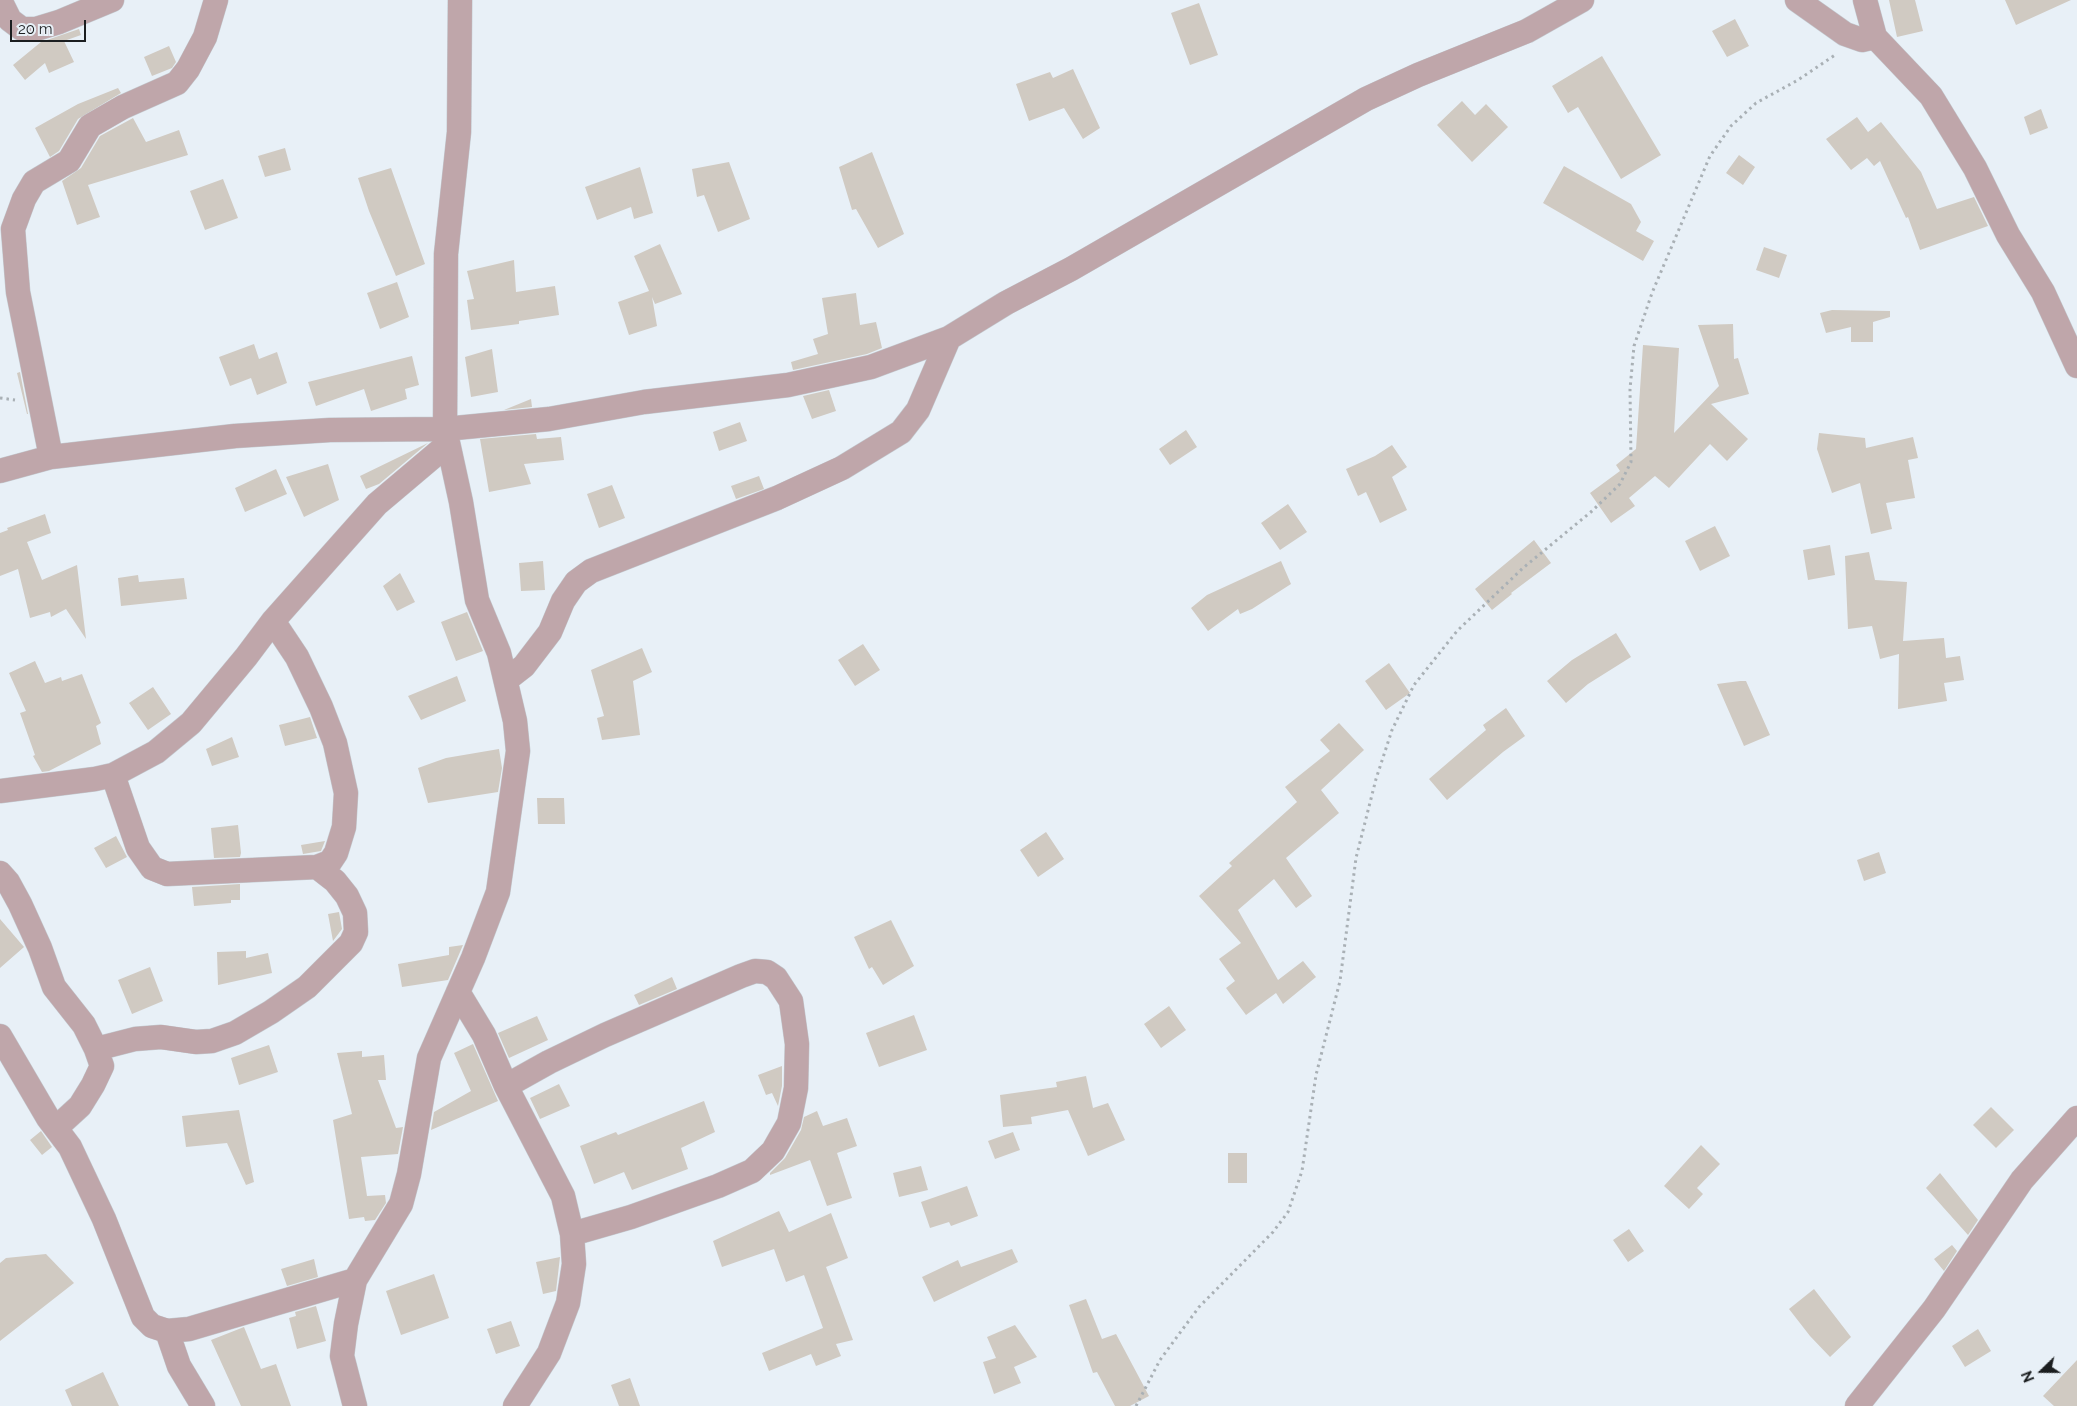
<!DOCTYPE html>
<html>
<head>
<meta charset="utf-8">
<style>
	body { margin:0 }
	#map { position:relative; width:2077px; height:1406px; overflow:hidden; background:#e8f0f7; font-family:Raleway,sans-serif }
	canvas { display:block }
	.north { position:absolute; left:2017px; top:1346px; width:50px; height:50px; -webkit-text-stroke:4px #e8f0f7; paint-order:stroke; rotate:248deg; font-size:14px; font-weight:700; line-height:20px; text-align:center; color:#1b1e20 }
	.north::after { content:''; display:block; margin:auto; width:18px; height:22px; background:#1b1e20; clip-path:polygon(50% 0,100% 100%,50% 72%,0 100%) }
	.scale { position:absolute; left:10px; top:20px; width:76px; height:22px; box-sizing:border-box; border:2px solid #1b1e20; border-top:0; padding-left:6px; font-size:15px; line-height:18px; white-space:nowrap; color:#1b1e20; -webkit-text-stroke:4px #e8f0f7; paint-order:stroke }
</style>
</head>
<body>
<div id="map">
<canvas width="2077" height="1406"></canvas>
<div class="north">N</div>
<div class="scale">20 m</div>
</div>
<script>
const g = document.querySelector('canvas').getContext('2d');
g.lineJoin = 'round';
function fill(path, color) { g.fillStyle = color; g.fill(path, 'evenodd'); }
const poly = rows => new Path2D(rows.map(r => 'M' + r).join(''));
function stroke(path, color, width, dash) { g.strokeStyle = color; g.lineWidth = width; g.lineCap = dash ? 'butt' : 'round'; g.setLineDash(dash || []); g.stroke(path); }
const building = poly([
	[1889,0,1915,0,1923,31,1897,37],
	[2005,0,2071,0,2016,25],
	[1199,3,1218,55,1190,65,1171,13],
	[1735,19,1749,46,1727,57,1712,31],
	[79,29,81,35,64,41,74,62,49,73,45,63,25,80,13,65,41,42],
	[169,46,176,62,172,68,152,76,144,57],
	[1602,56,1661,155,1621,179,1578,107,1568,113,1552,86],
	[1073,69,1100,128,1083,139,1064,108,1029,121,1016,84,1050,72,1053,78],
	[118,88,121,93,78,119,59,151,50,157,35,128,78,104],
	[1462,101,1475,115,1486,104,1508,127,1472,162,1437,125],
	[2041,109,2048,128,2030,135,2024,117],
	[1857,117,1868,132,1881,122,1921,172,1937,209,1974,197,1988,226,1920,250,1908,217,1906,218,1880,161,1874,166,1867,158,1851,170,1826,139],
	[133,118,146,142,179,130,188,155,88,185,100,217,77,225,62,181,81,168,100,136],
	[285,148,291,170,265,177,258,156],
	[872,152,904,234,878,248,856,209,852,210,839,167],
	[1739,155,1755,167,1743,185,1726,173],
	[729,162,750,219,718,232,704,195,697,197,692,169],
	[1564,166,1631,204,1641,222,1636,231,1654,241,1643,261,1543,203],
	[640,167,653,213,634,219,631,207,597,220,585,187],
	[391,168,425,264,396,276,369,211,358,178],
	[223,179,238,218,205,230,190,191],
	[660,244,682,294,655,304,652,297,657,326,629,335,618,302,649,291,634,256],
	[1764,247,1787,255,1779,278,1756,270],
	[514,260,516,292,555,286,559,315,519,321,519,324,471,330,467,300,474,299,467,271],
	[397,282,409,317,380,329,367,293],
	[856,293,860,325,876,322,882,348,867,354,793,370,791,362,818,354,813,339,828,334,822,298],
	[1832,310,1890,311,1890,317,1873,322,1873,342,1851,342,1851,327,1826,333,1820,313],
	[1733,324,1734,359,1738,358,1749,394,1711,404,1748,439,1727,461,1710,444,1669,488,1655,476,1629,498,1635,506,1611,523,1590,493,1620,471,1616,465,1636,449,1643,345,1679,348,1674,433,1719,386,1698,325],
	[254,344,259,359,277,352,287,383,257,395,251,378,230,386,219,357],
	[492,349,498,392,471,397,465,357],
	[412,356,419,385,405,389,407,399,371,411,364,389,316,406,308,382],
	[20,372,28,414,27,414,17,373],
	[829,390,836,411,812,419,803,396],
	[531,399,532,407,504,410],
	[740,422,747,441,719,451,713,432],
	[1186,430,1197,447,1170,465,1159,449],
	[1819,433,1865,438,1866,448,1913,437,1918,458,1908,460,1915,498,1886,503,1892,529,1871,534,1860,483,1832,493,1817,449],
	[536,434,537,439,561,437,564,460,524,464,531,484,489,492,480,439],
	[428,443,379,484,366,489,360,476],
	[1392,445,1407,467,1392,477,1407,510,1380,523,1366,492,1358,496,1346,469,1375,456],
	[328,464,339,500,304,517,286,477],
	[276,469,287,494,245,512,235,488],
	[759,476,764,489,736,499,731,486],
	[612,485,625,518,599,528,587,494],
	[1288,504,1307,532,1280,550,1261,523],
	[45,514,51,533,27,542,42,580,77,565,86,639,66,609,51,617,50,612,30,618,18,569,0,576,0,533,8,530,7,528],
	[1715,526,1730,556,1700,571,1685,541],
	[1534,540,1551,563,1511,593,1512,594,1492,610,1475,589],
	[1830,545,1835,575,1808,580,1803,550],
	[1869,552,1875,580,1907,582,1903,641,1944,638,1946,658,1960,656,1964,680,1944,683,1947,701,1898,709,1899,654,1880,659,1872,626,1848,629,1845,556],
	[543,561,545,590,521,591,519,563],
	[1281,561,1291,584,1252,609,1240,614,1238,609,1208,631,1191,608,1207,595],
	[400,573,415,602,397,611,383,586],
	[138,575,139,582,184,578,187,599,121,606,118,578],
	[467,612,483,651,456,661,441,622],
	[1616,633,1631,657,1588,684,1566,703,1547,681,1572,660],
	[863,644,880,670,855,686,838,660],
	[642,648,652,672,633,681,640,735,602,740,597,718,604,716,591,670],
	[35,661,45,683,61,677,62,681,82,674,101,723,96,726,101,744,49,771,42,772,33,756,35,755,20,713,26,711,9,673],
	[1389,663,1410,693,1386,710,1365,681],
	[457,676,466,701,421,720,408,696],
	[1740,681,1746,681,1770,735,1744,746,1717,684],
	[153,687,171,714,148,730,129,703],
	[1506,708,1525,736,1503,752,1447,800,1429,779,1486,730,1483,725],
	[310,717,317,738,285,746,279,725],
	[1339,723,1364,750,1321,790,1339,813,1286,858,1312,896,1296,908,1274,879,1238,910,1278,980,1303,961,1316,977,1283,1004,1276,993,1246,1015,1226,988,1235,981,1219,959,1241,943,1199,896,1232,866,1229,863,1297,802,1285,787,1330,751,1320,740],
	[232,737,239,757,212,766,206,749],
	[499,749,502,768,498,792,428,803,418,768,446,758],
	[537,798,564,798,565,824,538,824],
	[238,825,241,853,240,857,214,858,211,828],
	[1046,832,1064,859,1038,877,1020,850],
	[116,836,127,857,106,868,94,848],
	[325,841,321,851,303,854,301,845],
	[1879,852,1886,873,1864,881,1857,860],
	[240,884,240,900,231,900,231,903,194,906,192,887],
	[339,912,342,929,333,941,328,914],
	[0,919,24,947,0,968],
	[891,920,914,966,883,985,872,967,869,969,854,937],
	[463,945,448,980,402,987,398,964,449,955,449,947],
	[246,951,246,958,268,953,272,973,218,985,217,952],
	[150,967,163,1001,132,1014,118,980],
	[672,977,677,989,639,1005,634,995],
	[1169,1006,1186,1030,1161,1048,1144,1024],
	[914,1015,927,1050,879,1067,866,1033],
	[537,1016,548,1040,509,1058,498,1033],
	[473,1044,498,1101,431,1130,434,1112,471,1091,454,1053],
	[269,1045,278,1072,239,1085,231,1058],
	[362,1051,362,1057,384,1055,386,1080,378,1080,396,1128,403,1127,398,1154,361,1157,367,1196,385,1195,386,1203,375,1220,365,1221,364,1217,349,1219,333,1120,352,1114,337,1053],
	[782,1066,782,1086,778,1106,772,1093,766,1095,758,1075],
	[1086,1076,1093,1108,1108,1103,1125,1140,1088,1156,1068,1110,1031,1117,1032,1124,1003,1127,1000,1095,1057,1087,1056,1082],
	[559,1084,570,1106,540,1119,530,1098],
	[704,1101,715,1132,681,1148,688,1169,632,1190,624,1172,594,1184,580,1146,616,1132,618,1135],
	[1991,1107,2014,1130,1996,1148,1973,1125],
	[239,1110,254,1182,246,1185,227,1143,186,1147,182,1116],
	[817,1111,823,1126,847,1118,857,1146,837,1153,852,1198,827,1206,810,1160,770,1175,770,1173,785,1158,801,1130,804,1117],
	[41,1131,52,1147,42,1155,30,1140],
	[1013,1132,1020,1150,995,1159,988,1141],
	[1701,1145,1720,1164,1697,1188,1703,1194,1689,1209,1664,1186],
	[1228,1153,1247,1153,1247,1183,1228,1183],
	[921,1166,928,1190,899,1197,893,1173],
	[1940,1173,1978,1220,1968,1235,1926,1188],
	[967,1186,978,1216,951,1226,949,1222,930,1228,921,1202],
	[779,1211,789,1232,831,1213,848,1258,826,1267,853,1340,836,1344,841,1356,816,1366,811,1354,769,1371,762,1353,823,1328,804,1275,786,1282,774,1249,722,1267,713,1241],
	[1629,1229,1644,1251,1628,1262,1613,1240],
	[1952,1245,1957,1251,1944,1271,1934,1259],
	[1012,1249,1018,1262,934,1302,922,1277,958,1260,961,1267],
	[46,1254,74,1283,0,1341,0,1263,6,1258],
	[560,1257,556,1291,543,1294,536,1262],
	[314,1259,318,1277,287,1286,281,1269],
	[434,1274,449,1318,401,1335,386,1291],
	[1814,1289,1851,1337,1830,1357,1810,1336,1789,1309],
	[1086,1299,1102,1339,1116,1334,1149,1396,1130,1406,1115,1406,1097,1372,1093,1373,1069,1305],
	[316,1306,326,1341,297,1349,289,1318,296,1316,295,1312],
	[511,1321,520,1346,496,1354,487,1329],
	[1015,1325,1037,1357,1014,1367,1021,1383,994,1394,983,1362,996,1358,987,1337],
	[244,1327,261,1369,276,1364,291,1406,241,1406,211,1340],
	[1978,1329,1991,1351,1965,1367,1952,1346],
	[2077,1360,2077,1406,2054,1406,2043,1396],
	[103,1372,119,1406,72,1406,65,1390],
	[630,1378,640,1406,619,1406,611,1385]
]);
const path = poly([
	[0,398,15,400],
	[1136,1406,1160,1360,1199,1307,1273,1232,1288,1212,1302,1171,1316,1075,1340,981,1356,858,1376,779,1392,730,1414,685,1457,631,1523,568,1592,511,1620,484,1631,462,1630,389,1634,346,1652,293,1710,156,1731,126,1756,103,1798,80,1835,55]
]);
const minor = poly([
	[0,0,10,20,22,29,36,29,59,22,112,0],
	[1797,0,1845,34,1862,40,1875,37],
	[1865,0,1875,37,1931,96,1975,168,2008,235,2043,292,2077,366],
	[51,457,18,292,13,229,24,199,34,182,69,161,90,126,123,107,177,83,188,69,205,37,216,0],
	[0,471,51,457,235,436,330,430,445,429,549,419,644,402,788,385,871,367,949,338,1006,303,1071,269,1366,99,1418,75,1527,31,1582,0],
	[506,680,524,666,550,632,563,601,576,582,591,571,777,498,842,468,901,432,918,410,949,338],
	[113,775,138,848,152,868,167,874,317,867,330,862,336,853,344,827,346,793,335,743,321,707,297,657,273,621],
	[0,791,95,779,113,775,156,752,191,723,246,657,273,621,377,504,448,444],
	[0,873,8,882,20,904,40,948,54,987,84,1025,96,1049,102,1066,93,1085,80,1106,56,1128],
	[458,992,484,1035,506,1086,563,1196,572,1234,574,1264,568,1303,549,1353,515,1406],
	[0,1036,48,1118,70,1147,104,1219,143,1317,152,1326,167,1331,189,1329,355,1280],
	[96,1049,135,1039,161,1037,196,1042,212,1041,235,1033,271,1012,307,987,351,943,356,932,355,913,347,896,335,881,317,867],
	[506,1086,549,1062,605,1035,741,976,755,971,767,972,776,978,791,1001,797,1044,796,1088,789,1123,773,1151,752,1171,718,1186,631,1217,572,1234],
	[167,1331,179,1366,203,1406],
	[355,1406,342,1356,346,1324,355,1280,401,1204,409,1174,429,1058,473,958,498,892,518,751,515,721,499,653,477,600,461,502,445,429,446,254,459,132,460,0],
	[1857,1406,1934,1309,2022,1180,2077,1118]
]);
fill(building, '#d0cac2');
stroke(minor, '#c3cad0', 25);
stroke(path, '#a9b0b5', 3, [2.5, 4]);
stroke(minor, '#bfa6aa', 24);
</script>
</body>
</html>
